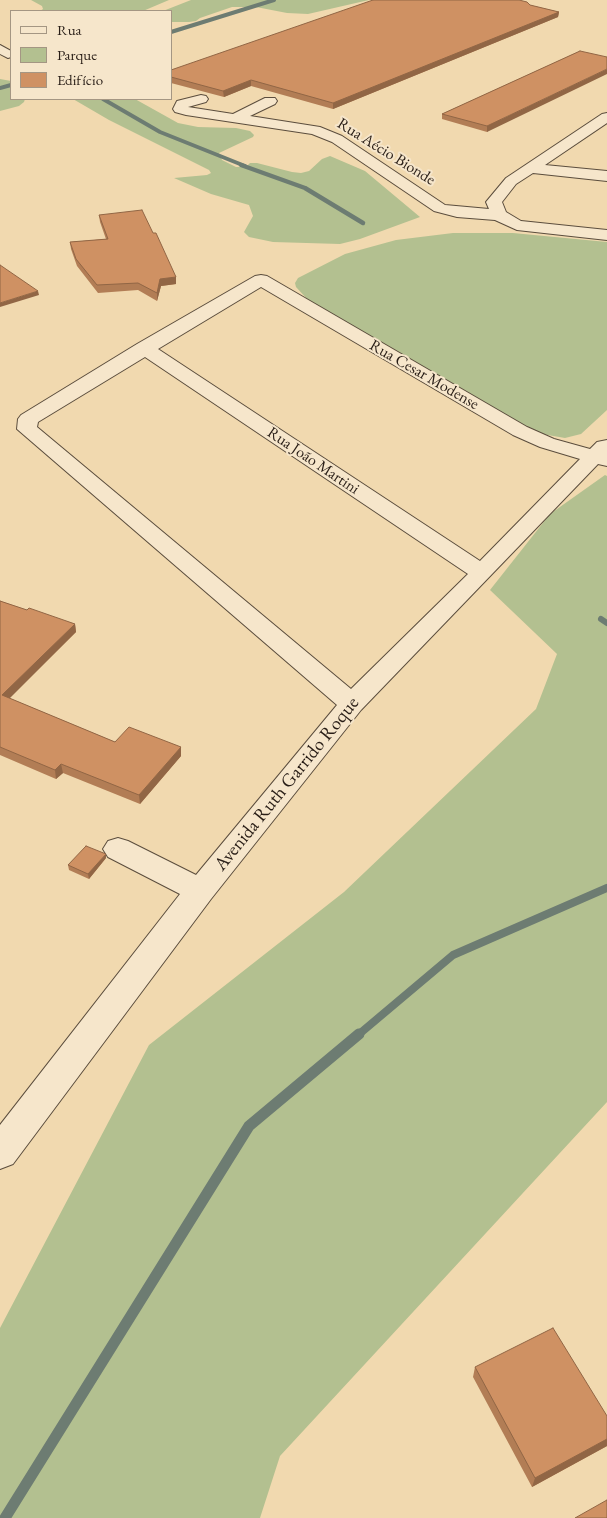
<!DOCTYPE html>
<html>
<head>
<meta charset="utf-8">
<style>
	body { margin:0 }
	#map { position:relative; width:607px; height:1518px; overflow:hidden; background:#f1d9af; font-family:"EB Garamond",serif }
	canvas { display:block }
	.legend { position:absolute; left:10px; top:10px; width:162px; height:90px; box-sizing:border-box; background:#f6e6cb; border:1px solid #a49683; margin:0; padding:6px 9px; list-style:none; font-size:15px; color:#291e17 }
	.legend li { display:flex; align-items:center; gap:10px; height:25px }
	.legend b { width:25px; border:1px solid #a49683 }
</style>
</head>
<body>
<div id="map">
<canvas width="607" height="1518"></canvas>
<ul class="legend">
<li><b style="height:6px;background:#f6e6cb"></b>Rua</li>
<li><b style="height:14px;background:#b3c090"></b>Parque</li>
<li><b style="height:14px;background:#cf9163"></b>Edifício</li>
</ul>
</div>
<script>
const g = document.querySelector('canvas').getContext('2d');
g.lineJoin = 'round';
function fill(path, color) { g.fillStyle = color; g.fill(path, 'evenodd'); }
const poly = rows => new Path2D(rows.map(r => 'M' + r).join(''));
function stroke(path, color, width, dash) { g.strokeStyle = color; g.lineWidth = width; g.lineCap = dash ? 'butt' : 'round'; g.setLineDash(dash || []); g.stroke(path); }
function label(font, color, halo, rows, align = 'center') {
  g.font = font + ' "EB Garamond",serif'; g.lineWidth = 4; g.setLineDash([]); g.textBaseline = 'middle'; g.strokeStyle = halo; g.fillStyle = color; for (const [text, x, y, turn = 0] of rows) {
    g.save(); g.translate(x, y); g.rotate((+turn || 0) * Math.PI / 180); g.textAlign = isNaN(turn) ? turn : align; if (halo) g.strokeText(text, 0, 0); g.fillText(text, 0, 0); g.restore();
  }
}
const green = poly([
	[31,0,169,0,143,11,40,11,43,9,42,6],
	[191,0,369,0,308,14,287,13,256,7,232,7,200,18,196,21,189,22,171,22,171,11,163,11],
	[0,79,11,81,11,99,25,99,24,102,19,106,0,111],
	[73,99,135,99,178,123,198,127,236,128,250,131,254,135,253,137,219,153,222,160,236,167,246,167,250,163,257,163,292,172,301,173,309,171,322,159,330,156,365,171,420,217,360,239,340,244,273,242,249,237,244,232,253,216,249,205,211,194,174,178,207,175,211,173,209,170,109,120],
	[453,233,513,233,607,242,607,410,581,434,565,438,536,433,308,300,296,287,295,283,298,278,345,254,396,240],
	[605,475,607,476,607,1102,280,1456,260,1518,0,1518,0,1328,149,1045,344,892,536,709,557,654,490,590,550,514]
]);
const streamFar4 = poly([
	[171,32,274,0],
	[0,88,11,85],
	[103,99,160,132,245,166]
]);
const streamFar3 = poly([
	[241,165,305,188,363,223]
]);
const streamFar2 = poly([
	[601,619,607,623]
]);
const streamFar1 = poly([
	[358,1035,453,955,607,888]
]);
const stream = poly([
	[5,1518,249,1126,359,1034]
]);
const minor = poly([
	[0,45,11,51,11,57,8,58,0,54,0,45],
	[201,95,206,96,208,99,206,102,188,107,233,114,265,98,275,98,277,101,275,104,250,116,320,127,342,136,445,205,489,209,486,202,506,178,602,114,607,113,607,123,545,165,607,171,607,181,533,173,516,184,502,202,506,212,521,221,607,230,607,240,517,230,495,220,457,217,434,211,332,142,312,134,186,115,175,112,173,109,177,101,201,95],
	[261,275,267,276,527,427,554,439,590,449,597,442,607,440,607,466,598,464,361,710,211,899,13,1164,0,1169,0,1125,180,894,108,857,103,849,108,841,118,838,128,841,196,875,337,705,17,429,18,419,21,415,137,344,255,276,261,275],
	[261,287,513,435,540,447,580,459,480,561,158,349,261,287],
	[145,357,468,574,351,689,37,427,38,422,145,357]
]);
const wall = poly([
	[530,5,559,12,558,17,333,109,251,86,224,97,171,83,171,70],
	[580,51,487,132,442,119,442,114],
	[99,215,153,233,176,277,176,284,161,286,157,301,138,290,98,293,77,266,71,249,70,242,106,239,100,222],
	[0,601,27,610,75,624,76,632,9,698,115,742,181,747,181,756,140,804,63,773,56,779,0,755],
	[106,858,89,879,69,870,68,865],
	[475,1367,607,1416,607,1446,532,1487,473,1377]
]);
const shadedWall = poly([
	[559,12,558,17,333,109,333,103],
	[607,69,607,74,487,132,487,126],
	[251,80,251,86,224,97,223,91],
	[176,277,176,284,161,286,157,301,157,293,160,279],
	[38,291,39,295,0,307,0,303],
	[75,624,76,632,4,704,2,695],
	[181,747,181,756,140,804,139,795],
	[61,764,63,773,56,779,55,770],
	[106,854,106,858,89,879,88,874],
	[607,1439,607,1446,532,1487,535,1478]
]);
const building = poly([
	[373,0,519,0,527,2,530,5,559,12,333,103,251,80,223,91,171,77,171,70,373,0],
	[580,51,607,57,607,69,487,126,442,114,580,51],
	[142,210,153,233,156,233,176,277,160,279,157,293,138,283,97,285,76,259,70,242,108,239,99,215,142,210],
	[0,265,38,291,0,303,0,265],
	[0,601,27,610,29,608,75,624,2,695,115,742,129,727,181,747,139,795,61,764,55,770,0,747,0,601],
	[86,846,106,854,88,874,68,865,86,846],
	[553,1328,607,1416,607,1439,535,1478,475,1367,553,1328],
	[607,1500,607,1518,575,1518,607,1500]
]);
const farStreetnames = [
	["Rua Aécio Bionde",386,152,32],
	["Rua Cesar Modense",424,375,30],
	["Rua João Martini",313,461,34]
];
const streetNames = [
	["Avenida Ruth Garrido Roque",287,784,-51]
];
fill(green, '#b3c090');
stroke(streamFar4, '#6d7c72', 4);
stroke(streamFar3, '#6d7c72', 4.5);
stroke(streamFar2, '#6d7c72', 6);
stroke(streamFar1, '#6d7c72', 8);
stroke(stream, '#6d7c72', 11);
stroke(minor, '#5b4d3d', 2);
fill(minor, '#f6e6cb');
fill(wall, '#b27d55');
fill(shadedWall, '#916645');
fill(building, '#cf9163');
stroke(building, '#916645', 1);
label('16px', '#291e17', '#f6e6cb', farStreetnames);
label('19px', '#291e17', '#f6e6cb', streetNames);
</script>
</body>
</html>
